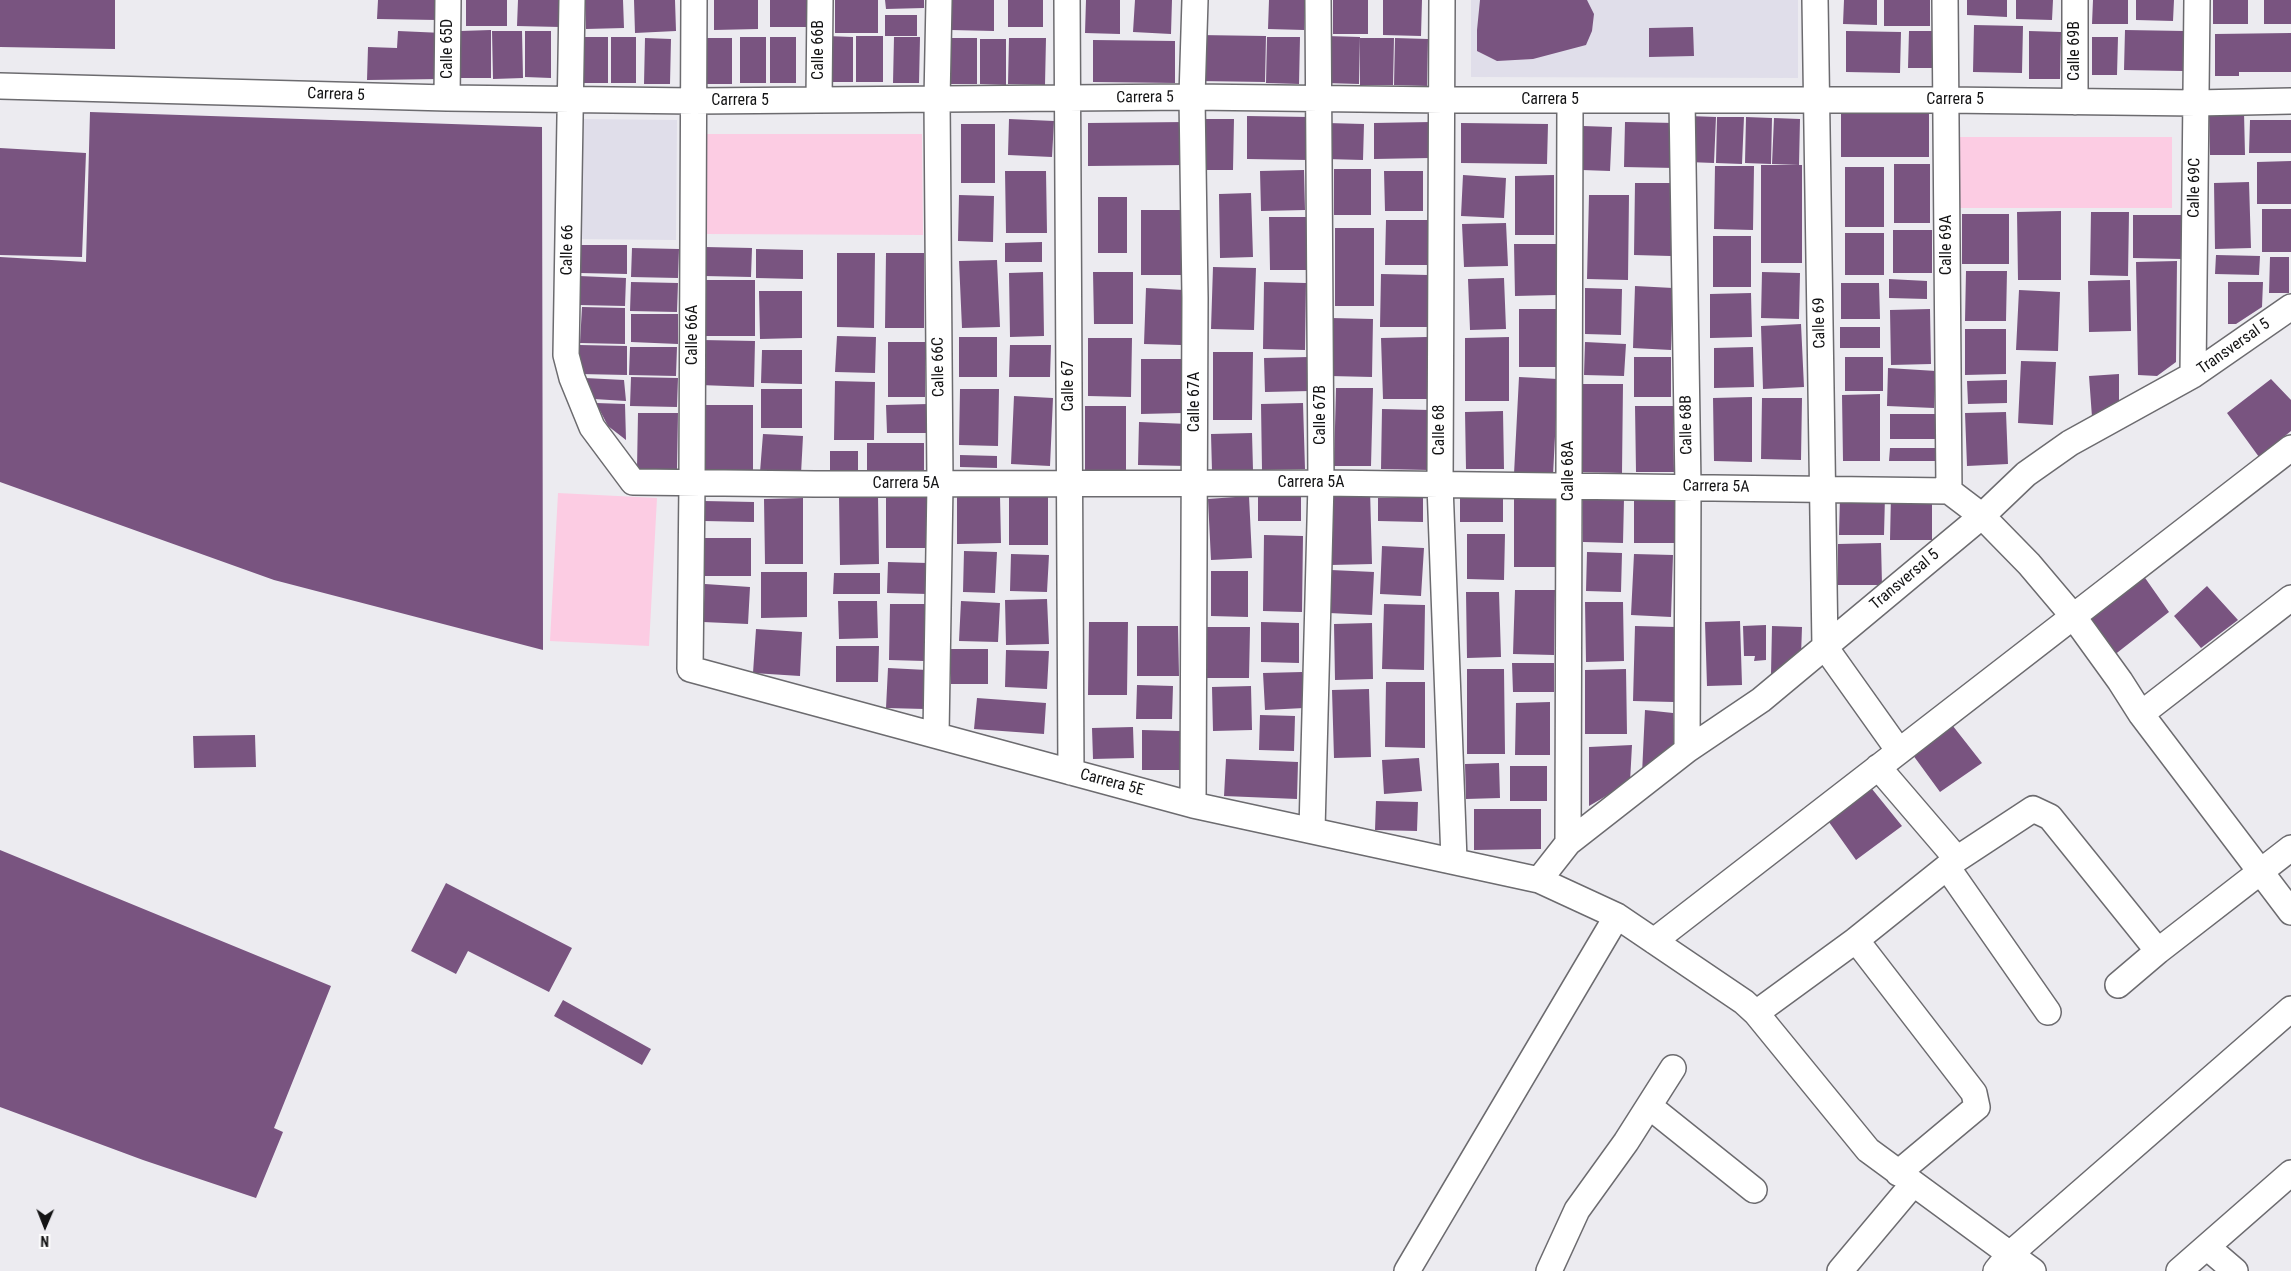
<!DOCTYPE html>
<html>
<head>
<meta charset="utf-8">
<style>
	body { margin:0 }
	#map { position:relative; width:2291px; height:1271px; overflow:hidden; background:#ecebf0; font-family:"Roboto Condensed",sans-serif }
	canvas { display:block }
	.north { position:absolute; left:20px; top:1201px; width:50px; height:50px; -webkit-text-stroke:4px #fff; paint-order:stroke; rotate:181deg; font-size:14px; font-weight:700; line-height:20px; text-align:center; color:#131314 }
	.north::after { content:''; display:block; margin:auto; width:18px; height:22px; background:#131314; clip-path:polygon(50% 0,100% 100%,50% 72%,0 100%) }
</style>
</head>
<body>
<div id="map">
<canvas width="2291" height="1271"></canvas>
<div class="north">N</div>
</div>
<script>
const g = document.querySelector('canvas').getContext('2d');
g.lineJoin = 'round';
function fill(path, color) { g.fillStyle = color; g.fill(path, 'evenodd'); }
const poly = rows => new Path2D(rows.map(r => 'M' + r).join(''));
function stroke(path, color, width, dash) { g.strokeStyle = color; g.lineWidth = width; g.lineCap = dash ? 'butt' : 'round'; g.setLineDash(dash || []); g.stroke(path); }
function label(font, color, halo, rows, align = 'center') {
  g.font = font + ' "Roboto Condensed",sans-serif'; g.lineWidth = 4; g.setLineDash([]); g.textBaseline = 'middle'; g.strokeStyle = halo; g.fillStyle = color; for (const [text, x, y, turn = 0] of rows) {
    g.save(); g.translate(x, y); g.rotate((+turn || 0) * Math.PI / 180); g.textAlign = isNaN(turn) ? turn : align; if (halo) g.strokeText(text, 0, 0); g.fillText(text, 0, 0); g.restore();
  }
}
const built = poly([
	[1471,0,1798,0,1798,78,1471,77],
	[582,119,677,120,676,240,581,239]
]);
const green = poly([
	[706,134,922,134,923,235,705,234],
	[1959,137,2172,137,2172,208,1959,208],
	[558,493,657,498,649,646,550,641]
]);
const building = poly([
	[0,0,115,0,115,49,0,47],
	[378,0,437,0,437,20,377,19],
	[466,0,507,0,507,26,466,26],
	[518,0,561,0,560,27,517,26],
	[585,0,623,0,624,28,586,29],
	[634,0,675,0,676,31,635,33],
	[714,0,758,0,758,29,714,30],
	[770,0,813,0,813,27,770,27],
	[835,0,878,0,878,33,835,33],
	[885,0,924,0,924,8,886,9],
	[951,0,994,0,994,31,951,30],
	[1008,0,1043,0,1043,27,1008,27],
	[1086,0,1120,0,1120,34,1085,33],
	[1135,0,1172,0,1171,34,1133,32],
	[1269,0,1305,0,1304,30,1268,29],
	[1333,0,1368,0,1368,34,1333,34],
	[1383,0,1422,0,1421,36,1383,35],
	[1480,0,1587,0,1594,14,1592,31,1586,45,1533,59,1497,61,1477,51,1477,30],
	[1844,0,1877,0,1877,25,1843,24],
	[1884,0,1930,0,1930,26,1884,26],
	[1967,0,2007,0,2007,17,1967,15],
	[2016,0,2053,0,2052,20,2016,19],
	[2093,0,2128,0,2128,24,2092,24],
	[2136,0,2174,0,2173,21,2136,20],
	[2213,0,2248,0,2248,24,2213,24],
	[2264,0,2291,0,2291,24,2264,24],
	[885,15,917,15,917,36,885,36],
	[1974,25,2023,26,2022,73,1973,72],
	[1693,27,1694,56,1649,57,1649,28],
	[491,30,491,78,461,78,461,31],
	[2125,30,2184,31,2184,71,2124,70],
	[398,31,443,33,441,79,367,80,368,47,397,48],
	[492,31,522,31,523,78,493,79],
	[525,31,551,31,551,78,525,77],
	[1846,31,1901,32,1900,73,1846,72],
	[1909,31,1935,31,1935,68,1908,68],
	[2029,31,2061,32,2060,79,2029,79],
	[2291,33,2291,72,2239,72,2239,76,2215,76,2215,34],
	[1199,35,1266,36,1265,82,1198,81],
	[827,36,853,37,853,82,827,82],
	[856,36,883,36,883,82,856,82],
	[1326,36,1360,37,1359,84,1325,83],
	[582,37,608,37,608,83,582,83],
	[611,37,636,37,636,83,611,83],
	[740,37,766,37,766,83,740,83],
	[770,37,796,37,796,83,770,83],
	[894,37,920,37,919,83,893,83],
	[1267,37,1300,37,1299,84,1266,83],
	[2092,37,2118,37,2117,75,2092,75],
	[645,38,671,39,670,84,644,84],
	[706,38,732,38,732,84,706,84],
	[951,38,977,38,977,84,951,84],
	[1009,38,1046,38,1045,85,1008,84],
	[1360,38,1394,38,1393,85,1360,85],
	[1395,38,1428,39,1427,86,1394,85],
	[980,39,1006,39,1006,85,980,84],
	[1093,40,1175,41,1175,83,1093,82],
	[1841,109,1929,109,1929,157,1841,157],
	[90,112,542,127,543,650,274,580,0,482,0,257,86,262],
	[2244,112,2245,155,2210,155,2209,113],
	[1247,116,1309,117,1308,160,1247,159],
	[1689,116,1716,117,1714,163,1688,162],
	[1717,117,1744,117,1742,164,1716,163],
	[1746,117,1772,118,1771,164,1745,163],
	[1774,118,1800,119,1799,165,1772,164],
	[1009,119,1054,121,1052,157,1008,155],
	[1206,119,1234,119,1233,170,1205,170],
	[2250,120,2291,120,2291,153,2249,153],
	[1186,122,1186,165,1088,166,1088,123],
	[1431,122,1431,158,1374,159,1374,123],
	[1625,122,1676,123,1675,168,1624,167],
	[1327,123,1364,124,1363,160,1326,159],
	[1461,123,1548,124,1547,164,1461,163],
	[961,124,995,124,995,183,961,183],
	[1583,126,1612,127,1610,171,1582,170],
	[0,148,86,153,82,257,0,255],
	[2291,161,2291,204,2257,204,2257,162],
	[1894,164,1930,164,1930,223,1894,223],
	[1761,165,1802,165,1802,263,1761,263],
	[1715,166,1754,166,1753,230,1714,229],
	[1845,167,1884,167,1884,227,1845,227],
	[1334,169,1371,169,1371,215,1334,215],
	[1304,170,1305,210,1261,211,1260,171],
	[1005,171,1046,171,1047,233,1006,233],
	[1384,171,1423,171,1423,211,1385,211],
	[1463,175,1506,178,1504,218,1461,216],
	[1554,175,1554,235,1515,235,1515,176],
	[2249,182,2251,248,2215,249,2214,183],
	[1635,183,1671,183,1671,256,1634,255],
	[1251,193,1253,257,1220,258,1219,194],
	[959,195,994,196,993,242,958,241],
	[1589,195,1629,195,1628,280,1587,279],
	[1098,197,1127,197,1127,253,1098,253],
	[2262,209,2291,209,2291,252,2262,252],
	[1141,210,1186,210,1185,275,1141,275],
	[2061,211,2061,280,2018,280,2017,212],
	[2091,212,2129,212,2128,276,2090,275],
	[1962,214,2009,214,2009,264,1962,264],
	[2133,215,2184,215,2183,259,2133,258],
	[1269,217,1307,217,1308,270,1270,270],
	[1386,220,1428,220,1428,265,1385,265],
	[1506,223,1508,266,1464,267,1462,224],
	[1335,228,1374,228,1374,306,1335,306],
	[1893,230,1932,230,1932,273,1893,273],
	[1845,233,1884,233,1884,275,1845,275],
	[1713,236,1751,236,1751,287,1713,287],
	[1042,242,1042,262,1005,262,1005,243],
	[1514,244,1556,244,1557,295,1515,296],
	[580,245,627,245,627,274,580,273],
	[705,247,752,248,751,277,704,276],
	[632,248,679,249,678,278,631,277],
	[756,249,803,250,803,279,756,278],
	[837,253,875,253,874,328,837,327],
	[886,253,924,253,924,328,885,328],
	[2216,255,2260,256,2259,275,2215,274],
	[2270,257,2289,257,2289,293,2269,293],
	[997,260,1000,327,962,328,959,261],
	[2177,261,2176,362,2157,376,2138,375,2136,262],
	[1213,267,1256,268,1254,330,1211,329],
	[1966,271,2007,271,2006,321,1965,321],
	[1043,272,1044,336,1010,337,1009,273],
	[1093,272,1133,272,1133,324,1094,324],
	[1762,272,1800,273,1799,319,1761,318],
	[1381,274,1428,275,1427,327,1380,327],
	[579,276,626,278,625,306,578,305],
	[1504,278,1506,329,1470,330,1468,279],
	[1889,279,1927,281,1927,299,1889,298],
	[702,280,755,280,755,336,702,336],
	[2130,280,2131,331,2089,332,2088,281],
	[631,282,678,283,677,312,630,311],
	[1264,282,1306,283,1305,350,1263,349],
	[2228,282,2263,282,2262,307,2236,324,2228,324],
	[1841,283,1879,283,1880,319,1841,319],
	[1635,286,1673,288,1671,350,1633,348],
	[1146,288,1184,290,1181,345,1144,344],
	[1585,288,1622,289,1621,335,1585,334],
	[2019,290,2060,292,2058,351,2016,350],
	[759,291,802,291,802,338,760,339],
	[1751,293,1752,337,1710,338,1710,294],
	[582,307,625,308,625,344,580,343],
	[1519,309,1559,309,1559,367,1519,367],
	[1930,309,1931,364,1891,365,1890,310],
	[631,314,678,314,678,344,631,342],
	[1331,318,1373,319,1372,377,1330,376],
	[1801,324,1804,387,1763,389,1761,326],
	[1840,327,1880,327,1880,348,1840,348],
	[1965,329,2006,329,2006,374,1965,375],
	[837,336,876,337,875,373,835,372],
	[959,337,997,337,997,377,959,377],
	[1427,337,1428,399,1383,399,1381,338],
	[1509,337,1509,401,1465,401,1465,338],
	[1088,338,1132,338,1131,397,1088,396],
	[702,340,755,341,754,387,700,385],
	[888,342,925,342,925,397,888,397],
	[1585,342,1626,344,1624,376,1584,375],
	[580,345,627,346,627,375,580,374],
	[1010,345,1051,345,1050,377,1009,377],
	[630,347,677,347,676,376,629,375],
	[1753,347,1754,387,1714,388,1714,348],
	[762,350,802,350,802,384,761,383],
	[1213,352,1253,352,1252,420,1213,420],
	[1309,357,1310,391,1265,392,1264,358],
	[1634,357,1671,357,1671,397,1634,397],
	[1845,357,1883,357,1883,391,1845,391],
	[1141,359,1183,359,1183,413,1141,414],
	[2021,361,2056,362,2053,425,2018,423],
	[1888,368,1936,371,1934,408,1887,406],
	[2119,374,2119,402,2092,417,2089,376],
	[631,377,678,378,677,407,630,406],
	[1519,377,1558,379,1553,475,1514,474],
	[585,378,624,380,626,401,594,399],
	[2271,379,2291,400,2291,431,2259,457,2227,413],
	[2007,380,2007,403,1968,404,1967,381],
	[835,381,875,382,874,440,834,440],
	[1582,384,1623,384,1622,473,1581,472],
	[1336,388,1373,388,1371,466,1334,466],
	[761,389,802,389,802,428,761,428],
	[960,389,999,389,998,446,959,445],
	[1880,394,1880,461,1843,461,1842,395],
	[1014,396,1053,398,1050,466,1011,464],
	[1752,397,1752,462,1714,461,1713,398],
	[1762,398,1802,398,1801,460,1761,459],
	[596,403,625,404,626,440,608,426],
	[1303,403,1305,469,1262,470,1261,404],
	[929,404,930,433,887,433,886,405],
	[706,405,753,405,753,470,706,470],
	[1085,406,1126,406,1126,474,1085,474],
	[1635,406,1673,406,1674,472,1636,472],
	[1382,409,1430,410,1429,470,1381,469],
	[1503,411,1504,469,1466,469,1465,412],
	[2006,412,2008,464,1967,466,1965,413],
	[638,413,678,413,677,469,637,469],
	[1890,414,1935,414,1935,439,1890,439],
	[1139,422,1188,424,1187,466,1138,465],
	[1252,433,1253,470,1212,471,1211,434],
	[763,434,803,436,801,474,760,472],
	[867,443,924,443,924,471,867,470],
	[1890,448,1937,448,1936,461,1889,461],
	[830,451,858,451,858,474,830,475],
	[960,455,997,456,997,468,960,467],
	[1370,489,1372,564,1331,565,1330,490],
	[886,493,929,493,929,548,886,548],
	[1258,493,1301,493,1301,521,1258,521],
	[839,495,878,495,879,564,840,565],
	[1009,495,1048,495,1048,545,1009,545],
	[1680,495,1680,543,1634,543,1634,496],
	[1891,495,1932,495,1932,540,1890,540],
	[1000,496,1001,543,957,544,957,497],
	[1249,496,1252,558,1211,560,1208,499],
	[1460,496,1503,497,1503,522,1460,522],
	[1840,496,1885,496,1884,535,1839,535],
	[1514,497,1558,497,1558,567,1514,567],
	[803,498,803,564,765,564,764,499],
	[1378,498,1423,498,1423,522,1378,521],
	[1583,498,1624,499,1623,543,1583,542],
	[704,501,754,502,754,522,704,521],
	[1467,534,1505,534,1504,580,1467,579],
	[1264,535,1303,536,1302,612,1263,611],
	[705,538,751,538,751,576,704,576],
	[1881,543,1882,585,1838,585,1838,544],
	[1382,546,1424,548,1421,596,1380,594],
	[964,551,997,552,995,593,963,592],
	[1587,552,1622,553,1621,592,1586,591],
	[1011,554,1049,555,1047,592,1010,591],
	[1634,554,1673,555,1671,617,1631,615],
	[888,562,928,563,928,594,887,593],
	[1331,570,1374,572,1372,615,1329,613],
	[1211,571,1248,571,1248,617,1211,616],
	[761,572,807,572,807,617,761,618],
	[834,573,880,573,880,594,833,594],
	[2143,575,2169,612,2113,656,2084,619],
	[705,584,750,587,748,624,703,622],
	[2207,586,2238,620,2201,648,2174,616],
	[1515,590,1555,590,1554,655,1513,654],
	[1466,592,1499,592,1501,657,1467,658],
	[1047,599,1049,644,1006,645,1005,600],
	[838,601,877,601,878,638,839,639],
	[961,601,1000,603,998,642,959,641],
	[1585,602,1623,602,1624,661,1586,662],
	[890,604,926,604,925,661,889,660],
	[1384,604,1425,605,1424,670,1382,669],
	[1740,621,1742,685,1707,686,1705,622],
	[1089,622,1128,622,1127,695,1088,695],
	[1261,622,1299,623,1299,663,1261,662],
	[1372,623,1373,679,1335,680,1334,624],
	[1766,625,1766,660,1754,661,1755,656,1744,656,1743,626],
	[1137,626,1178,626,1179,676,1137,676],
	[1635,626,1676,627,1674,702,1633,701],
	[1772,626,1802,627,1801,656,1771,675],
	[1207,627,1250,627,1249,678,1207,678],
	[756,629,802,632,800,676,753,673],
	[836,646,879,646,878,682,836,682],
	[951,649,988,649,988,684,951,684],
	[1006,650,1049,651,1047,689,1005,687],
	[1512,663,1554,663,1554,692,1513,692],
	[888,668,927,670,925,709,886,708],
	[1467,669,1504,669,1505,754,1467,754],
	[1626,669,1627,734,1585,734,1585,670],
	[1302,672,1304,708,1265,710,1263,673],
	[1386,682,1425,682,1425,748,1385,747],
	[1137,685,1173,686,1172,719,1136,719],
	[1251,686,1252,730,1213,731,1212,687],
	[1369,689,1371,757,1334,758,1332,690],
	[977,698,1046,703,1044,734,974,729],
	[1550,702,1550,755,1515,755,1516,703],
	[1645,710,1673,713,1674,754,1642,774],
	[1260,715,1295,716,1294,751,1259,750],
	[1949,721,1982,763,1940,792,1910,751],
	[1133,727,1134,758,1093,759,1092,728],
	[1142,730,1180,731,1180,770,1142,770],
	[255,735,256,767,194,768,193,736],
	[1632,745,1630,782,1589,806,1589,747],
	[1419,758,1422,791,1384,794,1382,760],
	[1226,759,1298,762,1297,799,1224,796],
	[1499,763,1500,798,1466,799,1465,764],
	[1510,766,1547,766,1547,801,1510,801],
	[1868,784,1902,826,1856,860,1824,815],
	[1376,801,1418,802,1417,831,1375,830],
	[1474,809,1541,809,1541,849,1474,850],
	[0,850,331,986,274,1128,283,1132,256,1198,143,1160,0,1107],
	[446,883,572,948,549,992,468,951,456,974,411,951],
	[563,1000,651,1049,642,1065,554,1016]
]);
const minor = poly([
	[572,0,566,355,572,378,592,427,633,482,815,484,1321,483,1949,491,1982,516,2029,564,2073,616,2120,681,2141,714,2291,912],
	[694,0,692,483,690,669,1193,805,1539,880,1617,916,1744,1002,1756,1013,1868,1150,2033,1271],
	[1067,0,1071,772],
	[1442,0,1440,485,1454,860],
	[1815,0,1825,647,1899,751],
	[1945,0,1949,491],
	[2075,0,2075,102],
	[0,86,447,98,694,101,1192,97,1443,100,1946,100,2196,103,2291,101],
	[447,98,448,0],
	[819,100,820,0],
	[1682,100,1688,486,1687,750],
	[2193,375,2197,0],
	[2141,714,2291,598],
	[936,735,940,484,937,100,939,0],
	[1878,767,1957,859],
	[1193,805,1195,298,1192,97,1195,0],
	[1312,830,1321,483,1318,0],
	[1568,843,1570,100],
	[1947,867,2048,1012],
	[1539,880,1568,843,1687,750,1761,700,1982,516,2026,474,2070,443,2193,375,2291,307],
	[1856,940,1974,1093,1977,1107,1898,1173],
	[1654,941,2291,448],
	[2118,985,2158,951,2291,848],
	[1756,1013,1856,940,1957,859,2033,809,2050,817,2158,951],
	[1649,1106,1754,1190],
	[2207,1247,2235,1271],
	[1407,1271,1617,916],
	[1549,1271,1577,1210,1626,1142,1673,1068],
	[1840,1271,1913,1184],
	[1996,1271,2009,1255,2291,1009],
	[2179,1271,2291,1173]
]);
const streetNames = [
	["Calle 65D",448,49,-90],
	["Calle 66B",819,50,-90],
	["Calle 69B",2075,51,-90],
	["Carrera 5",336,95,2],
	["Carrera 5",1145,98,-1],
	["Carrera 5",1550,100],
	["Carrera 5",1955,100],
	["Carrera 5",740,101],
	["Calle 69C",2195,188,-89],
	["Calle 69A",1947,245,-90],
	["Calle 66",568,250,-89],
	["Calle 69",1820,323,-91],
	["Calle 66A",693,335,-90],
	["Transversal 5",2234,347,-35],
	["Calle 66C",939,367,-91],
	["Calle 67",1069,386,-90],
	["Calle 67A",1195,402,-90],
	["Calle 67B",1321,415,-90],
	["Calle 68B",1687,425,-91],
	["Calle 68",1440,430,-90],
	["Calle 68A",1569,471,-90],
	["Carrera 5A",1311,483],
	["Carrera 5A",906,484],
	["Carrera 5A",1716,487,1],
	["Transversal 5",1905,580,-40],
	["Carrera 5E",1112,783,15]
];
fill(built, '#e0deea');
fill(green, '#fccce3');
fill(building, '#795480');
stroke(minor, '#6c6b6f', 28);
stroke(minor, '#fff', 25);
label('16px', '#131314', '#fff', streetNames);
</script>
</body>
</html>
